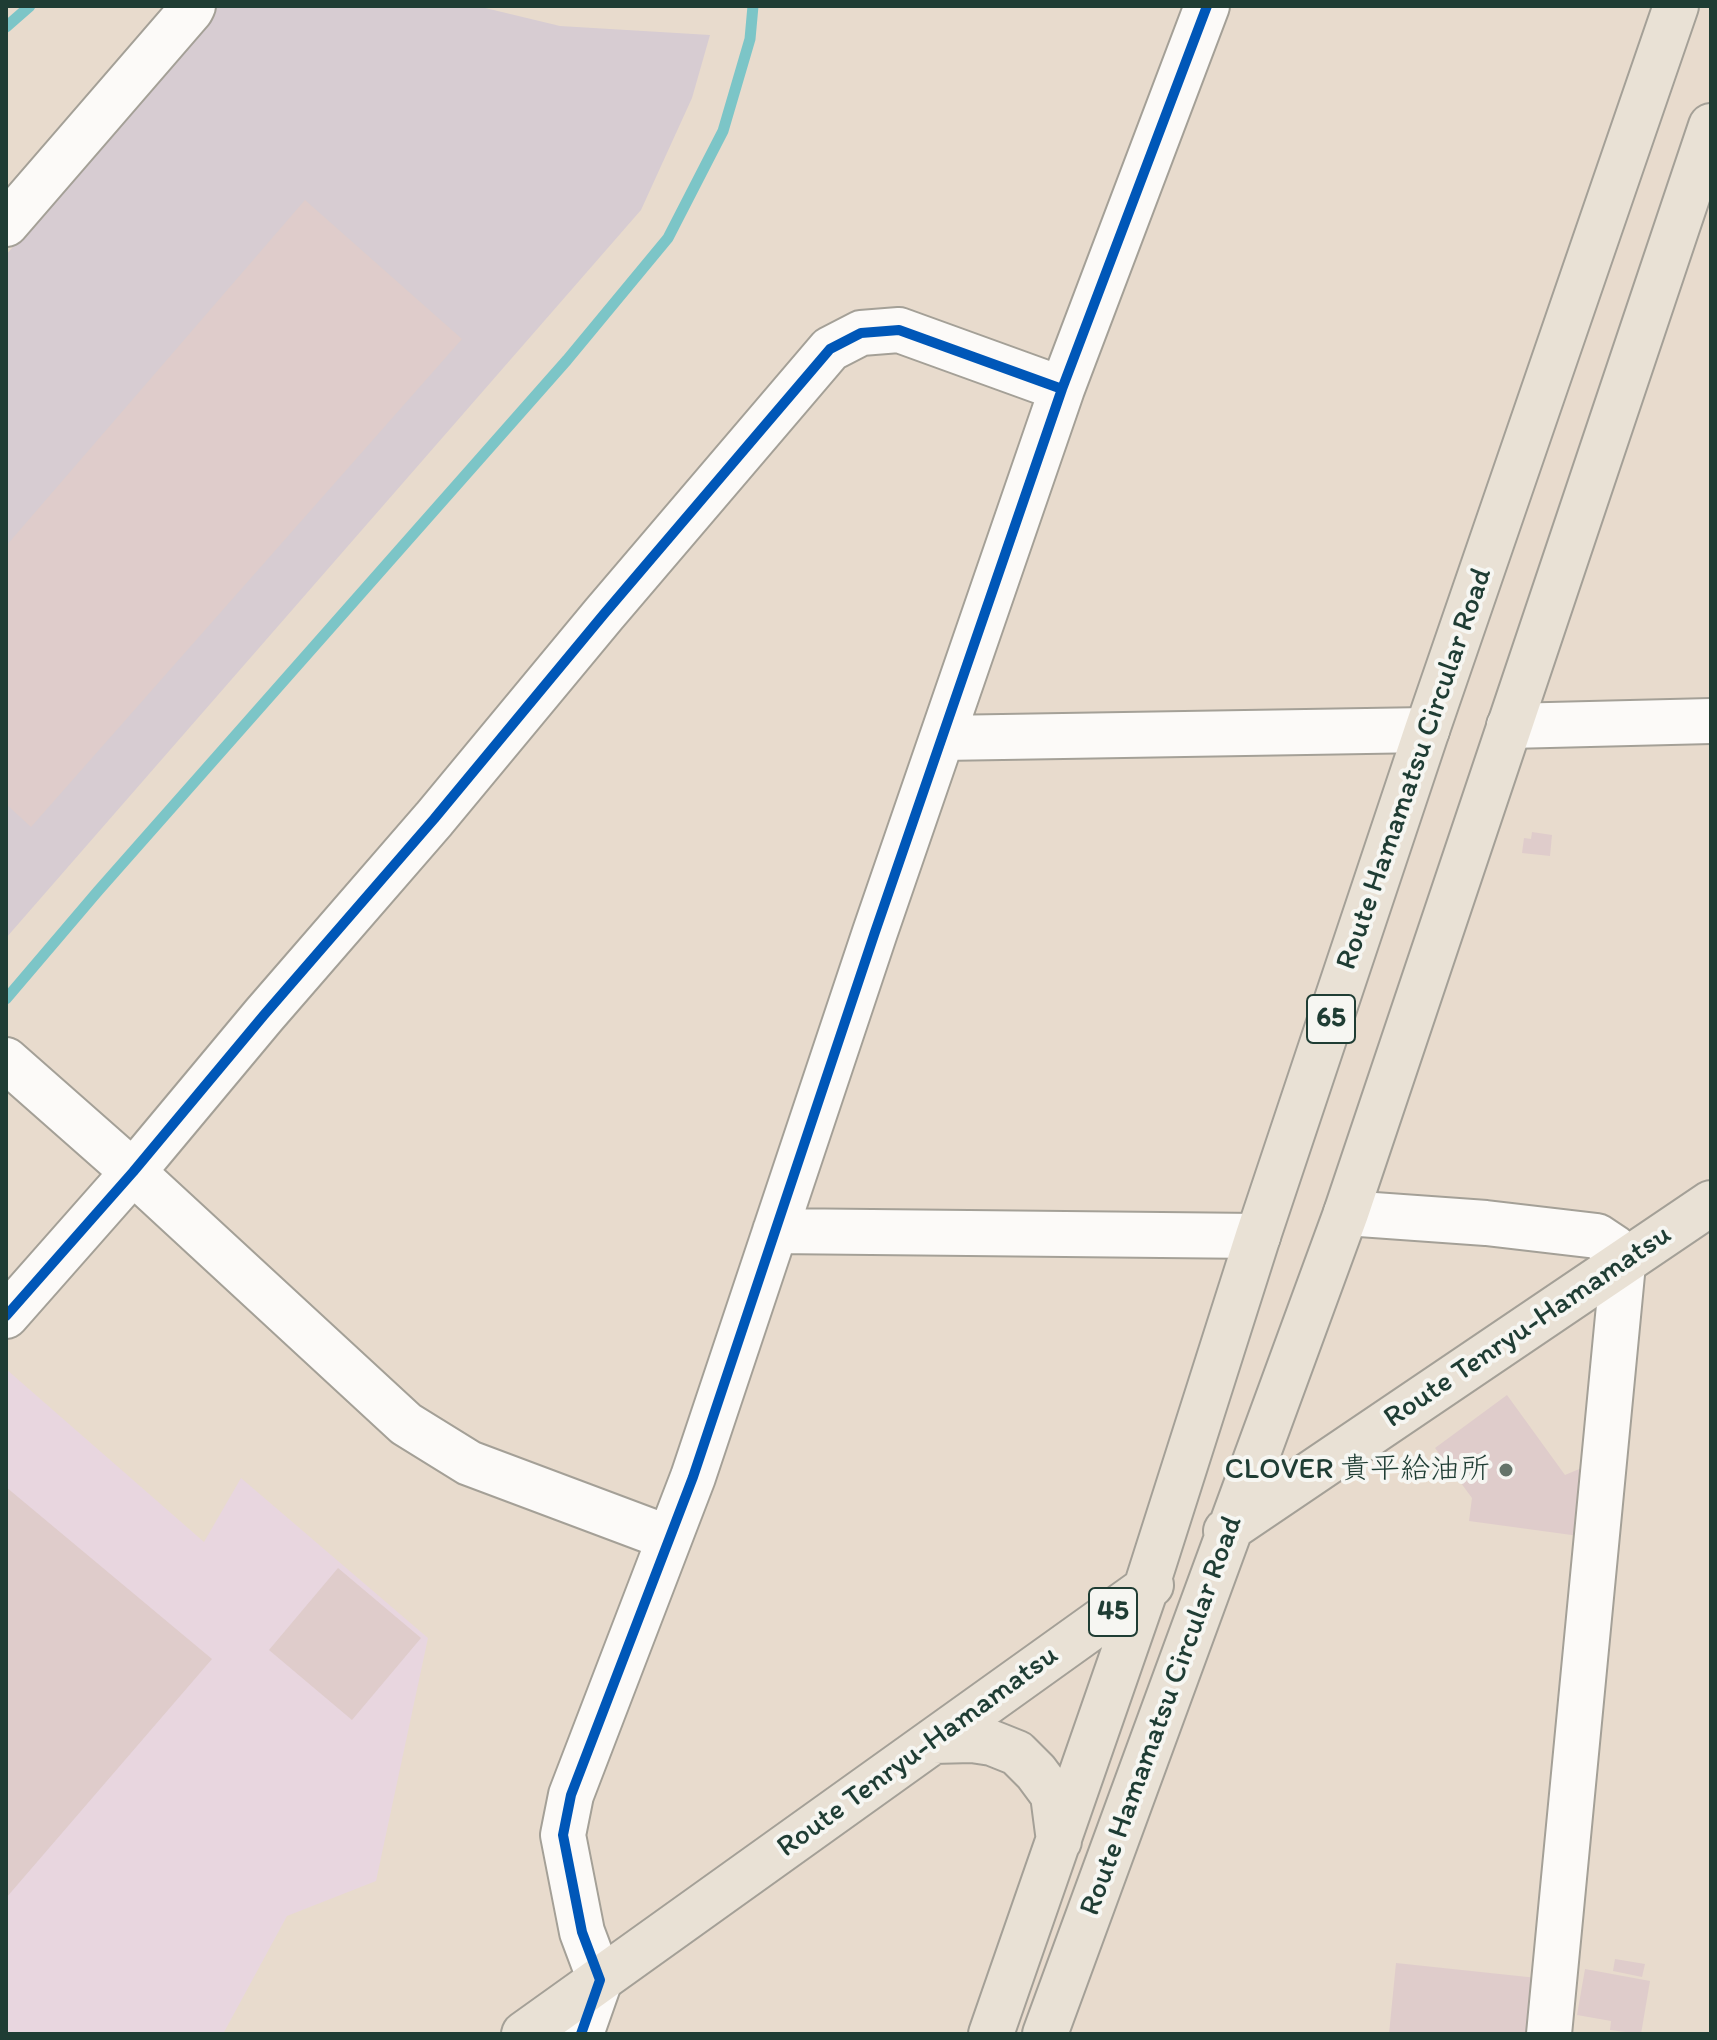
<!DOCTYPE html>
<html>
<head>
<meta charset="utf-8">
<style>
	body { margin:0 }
	#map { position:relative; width:1717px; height:2040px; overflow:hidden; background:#e8dbcd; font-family:Itim,sans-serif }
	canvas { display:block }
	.frame { position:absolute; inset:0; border:8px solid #1f3d34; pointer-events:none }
</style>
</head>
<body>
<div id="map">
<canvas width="1717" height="2040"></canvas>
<div class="frame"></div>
</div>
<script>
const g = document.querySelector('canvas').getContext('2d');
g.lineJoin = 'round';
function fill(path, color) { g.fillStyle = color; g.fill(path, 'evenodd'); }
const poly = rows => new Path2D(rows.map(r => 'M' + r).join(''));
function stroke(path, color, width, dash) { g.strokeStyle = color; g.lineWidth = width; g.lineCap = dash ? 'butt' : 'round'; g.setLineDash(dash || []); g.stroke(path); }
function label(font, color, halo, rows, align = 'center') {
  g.font = font + ' Itim,"Klee One",sans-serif'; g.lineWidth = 8; g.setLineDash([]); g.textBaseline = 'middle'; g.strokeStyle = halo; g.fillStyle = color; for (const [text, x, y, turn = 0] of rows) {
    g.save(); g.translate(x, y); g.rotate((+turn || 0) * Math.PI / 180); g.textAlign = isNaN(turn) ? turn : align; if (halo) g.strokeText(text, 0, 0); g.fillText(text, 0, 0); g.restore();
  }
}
const built = poly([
	[6,1369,204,1542,241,1478,428,1638,376,1881,287,1916,223,2034,6,2034]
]);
const industrial = poly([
	[209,6,477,6,560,26,710,35,692,98,641,210,6,938,6,255,202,28]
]);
const stream = poly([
	[6,27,30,6],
	[6,999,98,891,567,360,668,238,723,131,750,39,753,6]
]);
const building = poly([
	[305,200,462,339,31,827,6,804,6,546],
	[1532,832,1552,835,1550,856,1522,853,1524,838,1531,839],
	[1507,1395,1565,1475,1589,1465,1579,1536,1469,1521,1472,1498,1435,1448],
	[6,1487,212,1659,6,1898],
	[338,1568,421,1638,352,1720,269,1650],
	[1615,1959,1645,1964,1642,1977,1613,1971],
	[1396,1963,1537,1978,1531,2034,1389,2034],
	[1585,1969,1650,1981,1641,2034,1610,2030,1611,2021,1577,2015]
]);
const minor = poly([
	[6,224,191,10,193,6],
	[1509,726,1711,721],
	[942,738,1427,730],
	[6,1060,133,1172,406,1424,469,1463,669,1538],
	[1346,1213,1486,1223,1597,1236,1615,1248,1623,1264,1549,2034],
	[775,1231,1258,1236],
	[6,1316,133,1172,264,1015,434,819,604,614,830,349,861,333,899,330,1062,389],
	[581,2034,600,1980,582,1932,563,1835,571,1795,693,1477,875,932,1062,389,1207,6]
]);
const major = poly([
	[1226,1531,1711,1203],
	[933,1741,972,1740,992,1743,1017,1753,1036,1772,1053,1795,1059,1841],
	[524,2034,1151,1585],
	[991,2034,1146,1588,1258,1236,1427,730,1676,6],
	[1045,2034,1346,1213,1711,126]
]);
const cycleway = poly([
	[6,1316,133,1172,264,1015,434,819,604,614,830,349,861,333,899,330,1062,389],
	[581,2034,600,1980,582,1932,563,1835,571,1795,693,1477,875,932,1062,389,1207,6]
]);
const markers = [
	[1506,1470,8,"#65746a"]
];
const shields = [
	[1331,1019,48],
	[1113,1612,48]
];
const shieldNames = [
	["65",1331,1019],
	["45",1113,1612]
];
const streetNames = [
	["Route Hamamatsu Circular Road",1415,769,-71],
	["Route Tenryu-Hamamatsu",1528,1327,-34],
	["Route Hamamatsu Circular Road",1162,1716,-70],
	["Route Tenryu-Hamamatsu",918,1752,-36]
];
const poiNames = [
	["CLOVER 貴平給油所",1490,1470]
];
fill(built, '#e8d6df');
fill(industrial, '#d7ccd2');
stroke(stream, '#7cc5c7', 11);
fill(building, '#dfcccb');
stroke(minor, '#a4a097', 48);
stroke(major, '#a4a097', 48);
stroke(minor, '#fcfaf8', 44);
stroke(major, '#e9e1d5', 44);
stroke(cycleway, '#0057b8', 10);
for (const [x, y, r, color] of markers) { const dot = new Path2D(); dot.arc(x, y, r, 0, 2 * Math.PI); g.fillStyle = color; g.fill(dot); stroke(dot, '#f6f6f2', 3); }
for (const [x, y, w] of shields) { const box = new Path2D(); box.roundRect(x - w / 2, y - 24, w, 48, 6); g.fillStyle = '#f6f6f2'; g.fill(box); stroke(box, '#1f3d34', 2); }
label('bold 28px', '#1f3d34', null, shieldNames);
label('30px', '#1f3d34', '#f6f6f2', streetNames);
label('30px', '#1f3d34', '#f6f6f2', poiNames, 'right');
</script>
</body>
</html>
